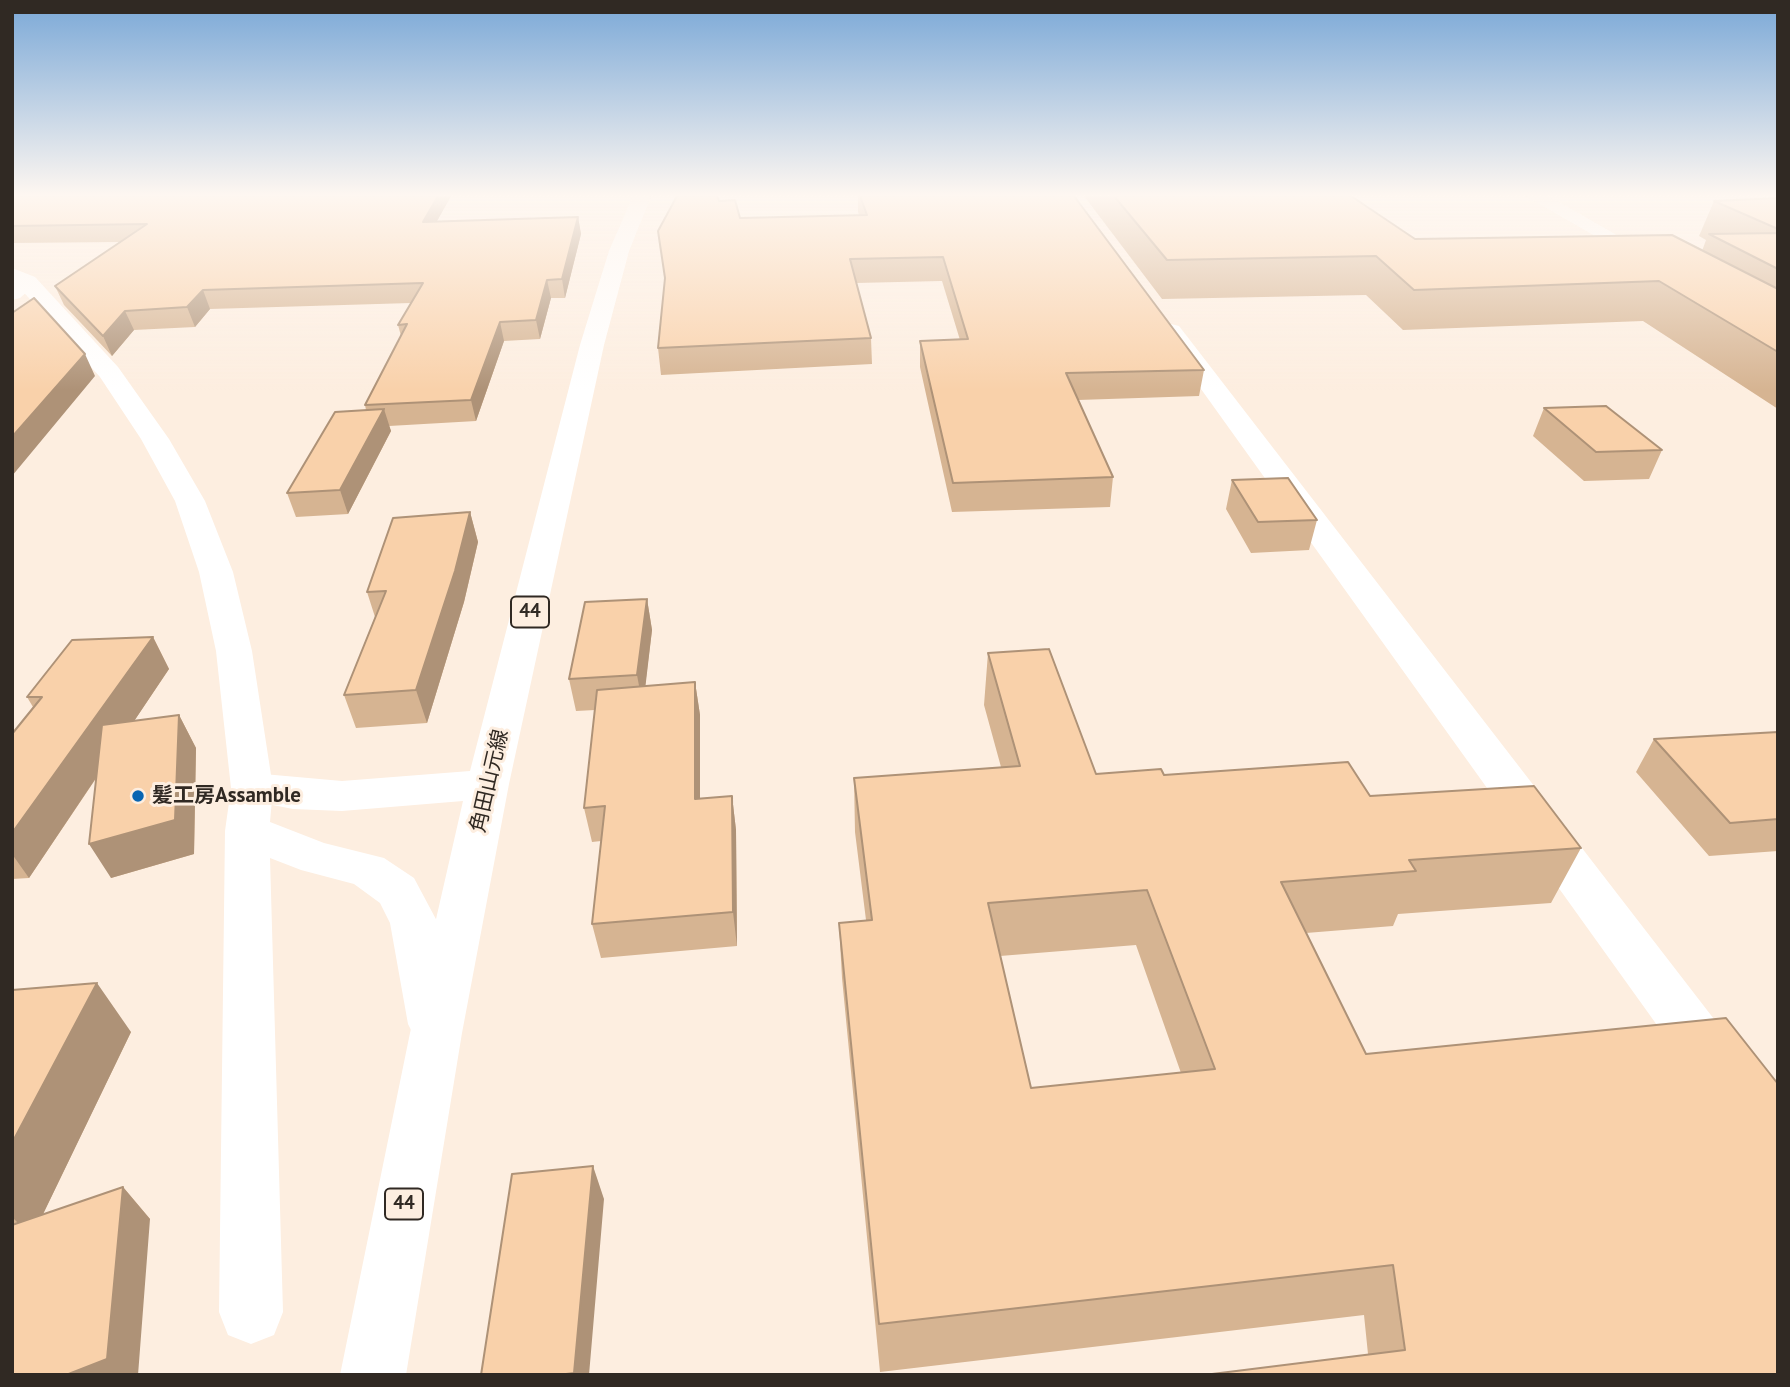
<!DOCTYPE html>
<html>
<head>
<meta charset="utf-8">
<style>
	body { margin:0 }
	#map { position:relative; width:1790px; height:1387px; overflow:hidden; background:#fdeee0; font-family:"PT Sans",sans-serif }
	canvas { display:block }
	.frame { position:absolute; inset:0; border:14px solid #302923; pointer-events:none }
</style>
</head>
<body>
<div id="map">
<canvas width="1790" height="1387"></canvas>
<div class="frame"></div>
</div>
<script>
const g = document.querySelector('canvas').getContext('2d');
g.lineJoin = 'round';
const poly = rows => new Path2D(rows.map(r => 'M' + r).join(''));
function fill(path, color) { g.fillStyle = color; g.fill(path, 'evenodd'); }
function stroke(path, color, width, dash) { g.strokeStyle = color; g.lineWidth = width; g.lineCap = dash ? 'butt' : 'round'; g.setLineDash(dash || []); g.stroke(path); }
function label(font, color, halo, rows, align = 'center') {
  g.font = font + ' "PT Sans","Noto Sans JP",sans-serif'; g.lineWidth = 6; g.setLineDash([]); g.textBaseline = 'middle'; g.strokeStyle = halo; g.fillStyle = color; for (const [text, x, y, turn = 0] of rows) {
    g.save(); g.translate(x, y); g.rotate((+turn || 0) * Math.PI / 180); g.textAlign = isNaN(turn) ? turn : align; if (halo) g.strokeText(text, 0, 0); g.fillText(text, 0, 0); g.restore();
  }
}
const minor = poly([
	[1526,196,1548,196,1664,262,1661,266,1647,266,1526,196],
	[27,276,38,282,20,298,12,300,12,283,27,276],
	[1171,324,1179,326,1778,1102,1778,1174,1758,1166,1163,336,1159,331,1163,326,1171,324]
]);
const tertiary = poly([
	[12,268,35,277,118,367,169,439,205,501,233,572,252,651,273,788,270,822,324,843,384,858,414,878,438,923,460,1024,452,1040,434,1046,416,1040,408,1024,390,923,380,903,354,884,301,870,270,858,283,1312,274,1335,251,1344,228,1335,219,1312,225,831,231,788,216,651,199,572,175,501,141,439,100,377,19,287,12,283,12,268]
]);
const primary = poly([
	[633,196,651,196,629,251,604,345,509,784,462,1033,406,1375,340,1375,410,1033,463,801,342,811,293,809,237,798,231,788,237,778,252,773,342,781,470,771,580,345,609,251,633,196]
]);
const wall = poly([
	[12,196,451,196,437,221,578,217,581,234,565,298,551,298,540,339,504,341,476,421,389,426,391,431,348,514,296,517,287,493,366,410,365,405,401,336,398,325,411,303,210,309,195,327,134,330,112,356,64,305,55,286,121,242,12,243],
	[858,196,1074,196,1204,370,1199,396,1078,400,1113,477,1110,507,952,512,920,367,920,341,960,340,942,281,856,283,871,338,872,364,661,375,658,348,719,201,740,218,859,215,858,212],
	[1084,196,1351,196,1415,239,1702,251,1706,240,1699,236,1714,201,1778,198,1778,409,1643,321,1403,330,1366,295,1162,299],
	[1544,408,1662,450,1649,479,1584,481,1533,436],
	[1232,480,1317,520,1309,550,1251,553,1226,509],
	[470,512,478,542,464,602,427,723,356,728,344,695,375,617,367,592],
	[647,599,652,630,645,686,695,682,700,715,700,799,732,796,736,830,737,946,601,958,592,924,601,841,592,842,584,808,595,710,576,711,569,679],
	[153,637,169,669,134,721,179,715,196,748,194,854,111,878,97,777,29,878,12,879,12,734,33,707,27,697],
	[988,653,1096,774,1164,775,1370,796,1581,848,1551,903,1398,914,1393,926,1306,933,1366,1054,1778,1375,1368,1354,1364,1315,880,1372,842,978,839,923,866,920,855,832,854,778,1001,767,984,705],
	[1136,945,1181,1073,1031,1088,1000,956],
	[1778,732,1778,851,1709,856,1636,772,1654,739],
	[12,990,131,1032,43,1214,123,1187,150,1219,12,1375]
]);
const shadedWall = poly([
	[438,196,451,196,427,239,423,222],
	[578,217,581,234,565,298,562,279],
	[547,280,551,298,540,339,536,320],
	[203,290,210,309,195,327,187,307],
	[125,311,134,330,112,356,103,336],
	[500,322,504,341,476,421,471,400],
	[85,354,95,376,12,476,12,437],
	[384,409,391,431,348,514,340,490],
	[470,512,478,542,464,602,427,723,416,690],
	[647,599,652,630,643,707,637,675],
	[153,637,169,669,29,878,12,854,12,833],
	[695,682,700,715,700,833,695,799],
	[179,715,196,748,194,854,111,878,89,844],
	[732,796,736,830,737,946,733,912],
	[97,983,131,1032,32,1237,12,1217,12,1143],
	[593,1166,604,1199,589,1375,575,1375,574,1373],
	[123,1187,150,1219,138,1375,66,1375]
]);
const building = poly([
	[12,196,438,196,423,222,578,217,562,279,547,280,536,320,500,322,471,400,365,405,407,324,398,325,423,283,203,290,187,307,125,311,103,336,55,286,147,224,12,226,12,196],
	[677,196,717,196,719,201,735,200,740,218,867,215,860,196,1074,196,1204,370,1066,373,1113,477,953,483,920,341,968,339,943,257,850,259,871,338,658,348,665,278,658,231,677,196],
	[1114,196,1351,196,1415,239,1672,235,1778,289,1778,352,1659,281,1414,290,1376,256,1167,260,1114,196],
	[1778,198,1778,229,1714,201,1778,198],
	[1778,233,1778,269,1709,234,1778,233],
	[34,298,85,354,12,437,12,313,34,298],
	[1606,406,1662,450,1596,452,1544,408,1606,406],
	[384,409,340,490,287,493,335,412,384,409],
	[1288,478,1317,520,1258,522,1232,480,1288,478],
	[470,512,455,571,416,690,344,695,386,591,367,592,393,518,470,512],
	[647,599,637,675,569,679,585,602,647,599],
	[153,637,12,833,12,734,42,697,27,697,72,640,153,637],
	[1049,649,1096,774,1161,769,1164,775,1348,762,1370,796,1534,786,1581,848,1409,860,1416,871,1281,882,1366,1054,1726,1018,1778,1084,1778,1375,1204,1375,1405,1350,1393,1265,879,1324,839,923,872,920,854,778,1020,766,988,653,1049,649],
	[1147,890,1215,1069,1031,1088,988,903,1147,890],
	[695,682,695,799,732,796,733,912,592,924,605,806,584,808,597,690,695,682],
	[179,715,175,820,89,844,102,725,179,715],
	[1778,732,1778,819,1730,823,1654,739,1778,732],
	[97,983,12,1143,12,990,97,983],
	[593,1166,574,1373,558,1375,481,1375,512,1174,593,1166],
	[123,1187,107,1359,66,1375,12,1375,12,1225,123,1187]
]);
const markers = [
	[138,796,7,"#0965b2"]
];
const shields = [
	[530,612,38],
	[404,1204,38]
];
const shieldNames = [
	["44",530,612],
	["44",404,1204]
];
const streetNames = [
	["角田山元線",490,781,-77]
];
const poiNames = [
	["髪工房Assamble",152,796]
];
fill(minor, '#fff');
fill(tertiary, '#fff');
fill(primary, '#fff');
fill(wall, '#d6b492');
fill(shadedWall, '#ae9277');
fill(building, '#f9d1aa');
stroke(building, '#ae9277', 2);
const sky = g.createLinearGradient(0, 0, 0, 390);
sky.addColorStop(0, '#7aa8d7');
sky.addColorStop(0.5, '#fef7f1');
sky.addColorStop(1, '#fef7f100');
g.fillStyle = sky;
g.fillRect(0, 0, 1790, 390);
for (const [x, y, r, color] of markers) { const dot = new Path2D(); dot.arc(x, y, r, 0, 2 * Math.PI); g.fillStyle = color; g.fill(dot); stroke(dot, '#fdeee0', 2.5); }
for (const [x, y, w] of shields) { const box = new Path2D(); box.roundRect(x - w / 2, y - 15.5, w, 31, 5); g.fillStyle = '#fdeee0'; g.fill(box); stroke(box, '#302923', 2); }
label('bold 19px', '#302923', null, shieldNames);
label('21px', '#302923', '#fdeee0', streetNames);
label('bold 21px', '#302923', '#fdeee0', poiNames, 'left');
</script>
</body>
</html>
